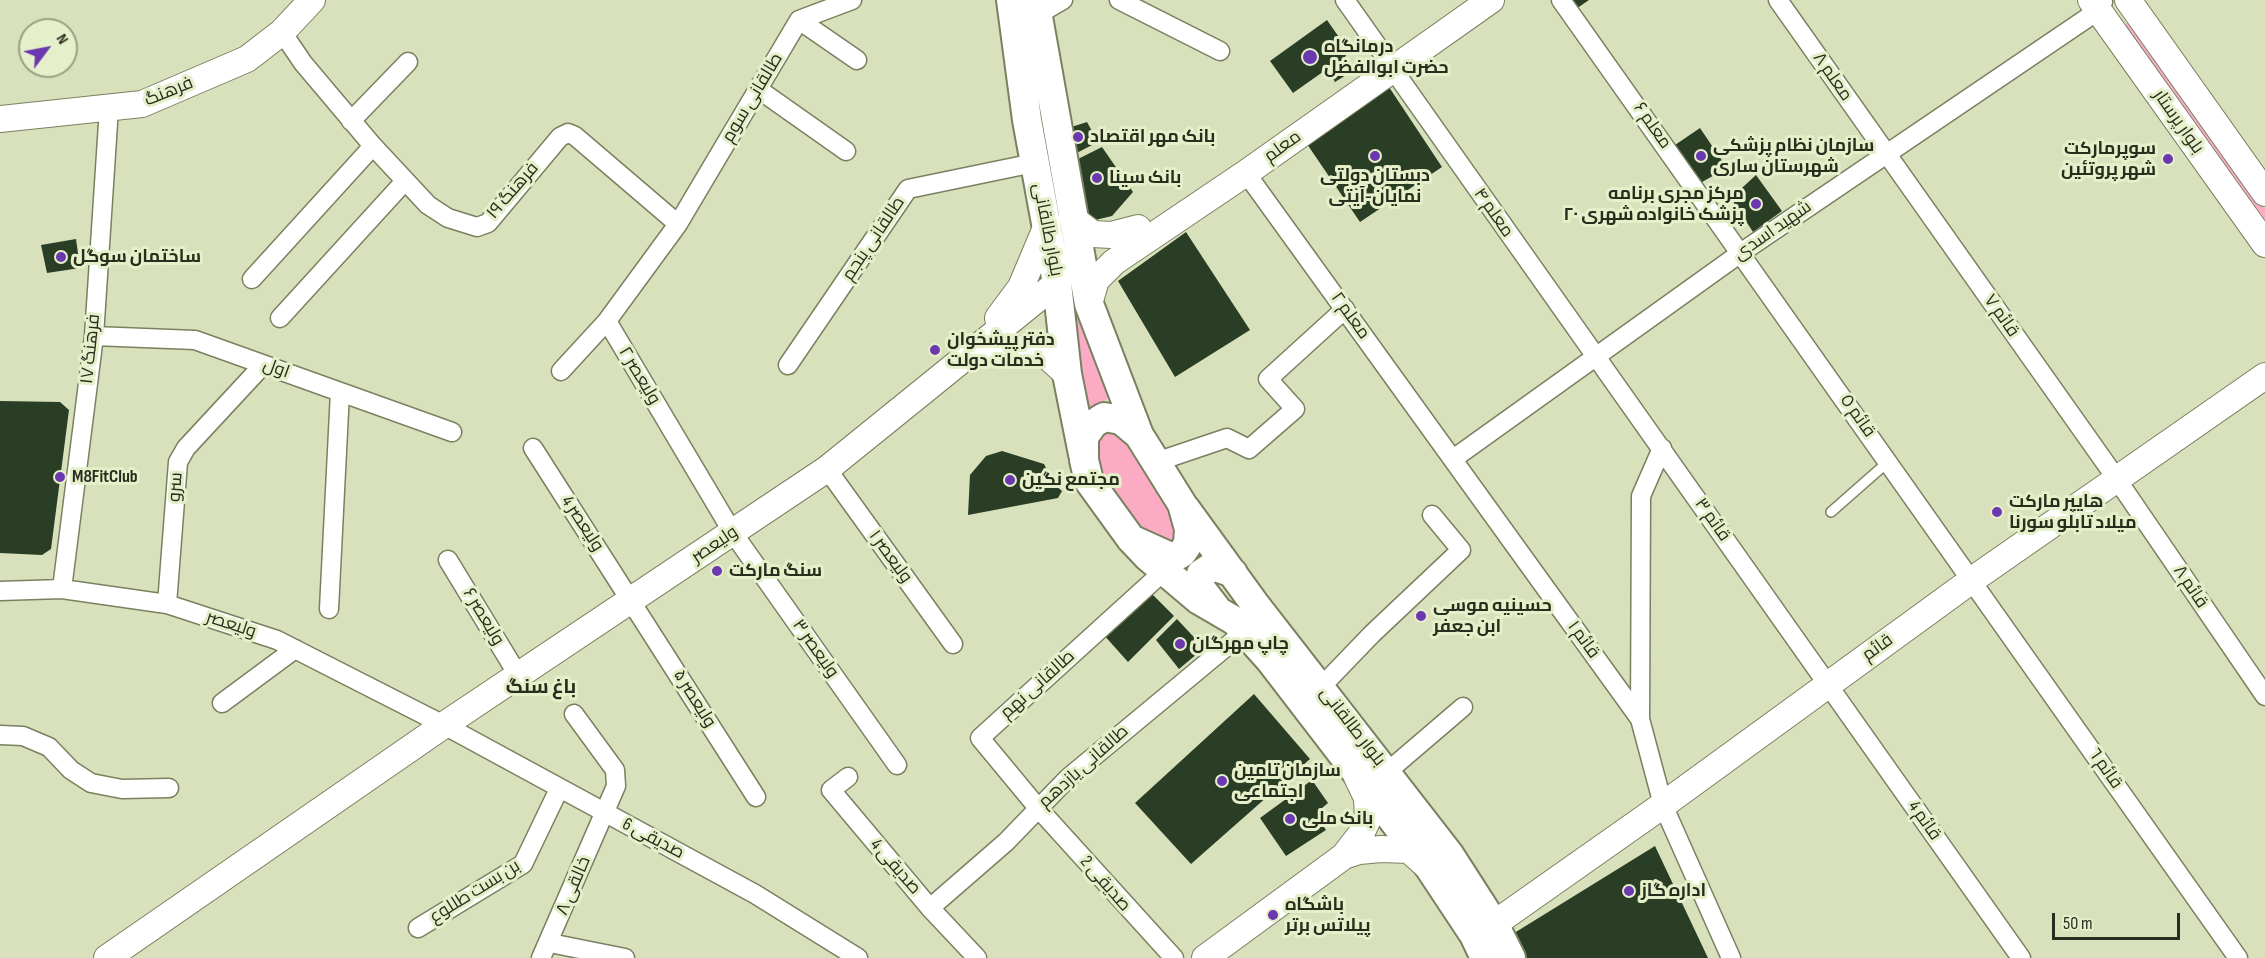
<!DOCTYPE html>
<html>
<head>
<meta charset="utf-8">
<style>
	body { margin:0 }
	#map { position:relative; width:2265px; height:958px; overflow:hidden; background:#d8e1bc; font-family:"Sofia Sans Condensed",sans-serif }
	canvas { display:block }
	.north { position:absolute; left:18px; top:18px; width:60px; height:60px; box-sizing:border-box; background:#e5efc9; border:2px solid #9aa185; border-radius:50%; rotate:58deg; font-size:16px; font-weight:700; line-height:24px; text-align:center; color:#292d1e }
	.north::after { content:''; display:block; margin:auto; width:21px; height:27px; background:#6c38b0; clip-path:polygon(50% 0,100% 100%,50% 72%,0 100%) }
	.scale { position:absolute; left:2052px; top:913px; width:128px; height:27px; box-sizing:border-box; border:3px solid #292d1e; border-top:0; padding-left:8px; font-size:18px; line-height:21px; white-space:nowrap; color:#292d1e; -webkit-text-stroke:4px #e5efc9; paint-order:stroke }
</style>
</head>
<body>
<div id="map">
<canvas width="2265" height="958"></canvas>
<div class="north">N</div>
<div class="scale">50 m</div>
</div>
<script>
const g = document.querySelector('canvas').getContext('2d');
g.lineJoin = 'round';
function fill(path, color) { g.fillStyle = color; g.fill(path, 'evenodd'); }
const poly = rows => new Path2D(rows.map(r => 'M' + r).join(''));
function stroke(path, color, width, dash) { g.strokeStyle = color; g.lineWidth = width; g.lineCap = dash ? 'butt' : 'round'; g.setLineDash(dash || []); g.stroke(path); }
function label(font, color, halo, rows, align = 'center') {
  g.font = font + ' "Sofia Sans Condensed",Cairo,sans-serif'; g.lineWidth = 6; g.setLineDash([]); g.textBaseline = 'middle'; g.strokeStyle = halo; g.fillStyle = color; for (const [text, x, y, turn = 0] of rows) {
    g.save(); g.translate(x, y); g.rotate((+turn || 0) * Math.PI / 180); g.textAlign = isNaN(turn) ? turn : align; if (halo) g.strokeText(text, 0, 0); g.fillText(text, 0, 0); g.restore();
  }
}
const green = poly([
	[2131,20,2265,209,2265,234,2121,29],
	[1073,293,1113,396,1096,405,1083,416,1068,296],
	[1121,428,1157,475,1181,538,1170,549,1152,544,1100,482,1094,435]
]);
const building = poly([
	[1566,0,1589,0,1573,11],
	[1327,20,1350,53,1345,56,1354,70,1335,82,1327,69,1293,93,1270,61],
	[1389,87,1442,167,1360,222,1307,144],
	[1087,122,1098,142,1065,159,1059,131],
	[1700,128,1727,168,1702,182,1675,145],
	[1102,147,1133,192,1112,216,1087,222,1066,165],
	[1756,175,1782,211,1753,232,1731,198],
	[1186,232,1250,330,1175,377,1118,281],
	[76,239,80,268,47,273,41,245],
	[0,401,60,402,69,410,51,549,42,555,0,553],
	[1002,451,1044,464,1050,476,1049,484,1055,485,1062,491,1058,498,968,515,970,475,986,456],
	[1151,593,1174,616,1128,662,1103,634],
	[1177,619,1204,648,1179,669,1156,640],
	[1254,694,1310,759,1191,864,1135,803],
	[1312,780,1328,803,1322,808,1320,821,1326,830,1286,856,1260,818],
	[1655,846,1708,958,1522,958,1511,935]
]);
const lane = poly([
	[1831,512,1889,461]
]);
const street = poly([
	[852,0,799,20,678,224,607,321,733,533,897,765],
	[1119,0,1220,51],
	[1345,0,1386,58],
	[1561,0,2238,958],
	[1778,0,2116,478,2265,696],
	[1037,15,1063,0],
	[799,20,857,60],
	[282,32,303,63,373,146,428,205,448,218,477,227,488,223,560,137,568,133,575,136,678,224],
	[1392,68,2021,958],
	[758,89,846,151],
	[351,121,408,62],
	[1246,173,1640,719,1663,805,1731,958],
	[252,279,373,146],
	[280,318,405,181],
	[94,336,195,340,452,432],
	[788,365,908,189,1034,163],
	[561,371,607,321],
	[533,448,756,797],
	[1453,459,1742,252,2099,10,2103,2],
	[1156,462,1227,438,1249,449,1295,409,1268,379,1345,309],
	[827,469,953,644],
	[448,560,518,675],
	[1164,571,980,738,1038,808,1174,958],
	[62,589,94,336,109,108],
	[0,591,62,589,167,604,277,640,444,725,755,894,858,958],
	[167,604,178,462,186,448,263,365],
	[329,609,340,392],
	[1321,687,1372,634,1461,550,1432,515],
	[222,703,295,649],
	[1640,719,1641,496,1662,448],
	[0,735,23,736,49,747,71,770,91,783,122,789,169,788],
	[1387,772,1463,707],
	[848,777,831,790,930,908,977,958],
	[930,908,1006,842,1068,778,1244,632],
	[418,928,523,864,559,789],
	[550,943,625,958],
	[541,958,616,786,615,770,574,714]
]);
const secondary = poly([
	[2091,0,2265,244],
	[2128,0,2265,193],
	[0,119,142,104,247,59,282,32,312,0],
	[1072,218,1093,234,1111,235,1138,228],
	[1089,304,1096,280,1114,262,1246,173,1491,0],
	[998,318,1021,287,1045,230],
	[975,350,1033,349,1048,357,1067,374],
	[1344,856,1359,851,1381,849,1409,850,1427,866],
	[1494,924,1663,805,1972,580,2265,376],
	[107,958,444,725,827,469,1057,283],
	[1205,958,1344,856,1361,834,1368,819,1367,798,1357,777]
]);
const primary = poly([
	[1011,0,1027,120,1057,283,1067,374,1083,454],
	[1035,0,1089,304,1139,435],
	[1185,508,1254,603,1449,854,1494,924,1511,958],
	[1131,539,1173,558,1182,553,1188,544,1189,529,1182,504,1139,435,1121,420,1104,417,1093,424,1084,437,1084,460,1089,481,1131,539,1147,556,1199,600,1235,621,1270,660,1429,867,1474,935,1485,958],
	[1216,608,1199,586,1201,574,1213,566,1233,573]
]);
const markers = [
	[1310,57,8,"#6c38b0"],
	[1078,137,6,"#6c38b0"],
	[1375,156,6,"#6c38b0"],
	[1701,156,6,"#6c38b0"],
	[2168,159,6,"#6c38b0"],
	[1097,178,6,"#6c38b0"],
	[1756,204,6,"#6c38b0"],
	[61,257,6,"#6c38b0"],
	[935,350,6,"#6c38b0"],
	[60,477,6,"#6c38b0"],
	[1010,480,6,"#6c38b0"],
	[1997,512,6,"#6c38b0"],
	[717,571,6,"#6c38b0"],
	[1421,616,6,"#6c38b0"],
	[1180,644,6,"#6c38b0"],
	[1222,781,6,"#6c38b0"],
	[1290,819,6,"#6c38b0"],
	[1629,891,6,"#6c38b0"],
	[1273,915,6,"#6c38b0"]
];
const poiNames = [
	["درمانگاه",1324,47],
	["حضرت ابوالفضل",1324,68],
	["بانک مهر اقتصاد",1090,137],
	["سازمان نظام پزشکی",1713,146],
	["شهرستان ساری",1713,167],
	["سوپرمارکت",2156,149,"right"],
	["شهر پروتئین",2156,170,"right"],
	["دبستان دولتی",1375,176,"center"],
	["نمایان-آیتی",1375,197,"center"],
	["بانک سینا",1109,178],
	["مرکز مجری برنامه",1744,194,"right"],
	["پزشک خانواده شهری ٢٠",1744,215,"right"],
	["ساختمان سوگل",73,257],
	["دفتر پیشخوان",947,340],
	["خدمات دولت",947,361],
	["M8FitClub",72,477],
	["مجتمع نگین",1022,480],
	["هایپر مارکت",2009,502],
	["میلاد تابلو سورنا",2009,523],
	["سنگ مارکت",729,571],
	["حسینیه موسی",1433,606],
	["ابن جعفر",1433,627],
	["چاپ مهرگان",1192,644],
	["سازمان تامین",1234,771],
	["اجتماعی",1234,792],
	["بانک ملی",1302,819],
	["اداره گاز",1641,891],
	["باشگاه",1285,905],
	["پیلاتس برتر",1285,926]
];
const streetNames = [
	["معلم ۸",1832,77,55],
	["فرهنگ",169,92,-22],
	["طالقانی سوم",753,98,-59],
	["بلوار پرستار",2178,122,55],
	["معلم ۶",1652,126,55],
	["معلم",1283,147,-36],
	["فرهنگ ۱۹",513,191,-49],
	["معلم ۴",1493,213,55],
	["بلوار طالقانی",1047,230,79],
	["شهید اسدی",1773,231,-35],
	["طالقانی پنجم",874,239,-56],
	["معلم ٢",1350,316,54],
	["قائم ٧",2001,316,55],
	["فرهنگ ۱۷",91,349,-84],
	["اول",276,369,20],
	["ولیعصر ٢",639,376,59],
	["قائم ٥",1857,416,55],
	["سرو",176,487,-86],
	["قائم ٣",1712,520,55],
	["ولیعصر 4",582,524,57],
	["ولیعصر",715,545,-34],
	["ولیعصر ١",890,557,54],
	["قائم ٨",2190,587,56],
	["ولیعصر ۶",483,617,59],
	["ولیعصر",231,625,18],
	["قائم ١",1583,640,54],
	["قائم",1878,648,-36],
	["ولیعصر ٣",815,649,55],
	["طالقانی نهم",1038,685,-42],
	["ولیعصر ۵",694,699,58],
	["بلوار طالقانی",1352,727,52],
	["طالقانی یازدهم",1084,767,-42],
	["قائم ٦",2105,769,55],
	["قائم 4",1924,821,55],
	["صدیقی 6",653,839,28],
	["صدیقی 4",895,867,49],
	["صدیقی 2",1105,884,49],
	["خالقی ۸",574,886,-67],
	["بن بست طللوع",475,892,-32]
];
const neighbourhoodNames = [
	["باغ سنگ",541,688]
];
fill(green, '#fbabc4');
fill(building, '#293e24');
stroke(lane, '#79815f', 12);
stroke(street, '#79815f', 21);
stroke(secondary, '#79815f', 28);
stroke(primary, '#79815f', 32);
stroke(lane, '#fff', 9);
stroke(street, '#fff', 18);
stroke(secondary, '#fff', 26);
stroke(primary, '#fff', 28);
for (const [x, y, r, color] of markers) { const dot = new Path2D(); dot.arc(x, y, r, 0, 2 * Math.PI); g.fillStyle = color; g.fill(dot); stroke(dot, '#e5efc9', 2); }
label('bold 18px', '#292d1e', '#e5efc9', poiNames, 'left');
label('18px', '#292d1e', '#e5efc9', streetNames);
label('bold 20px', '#292d1e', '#e5efc9', neighbourhoodNames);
</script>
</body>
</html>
